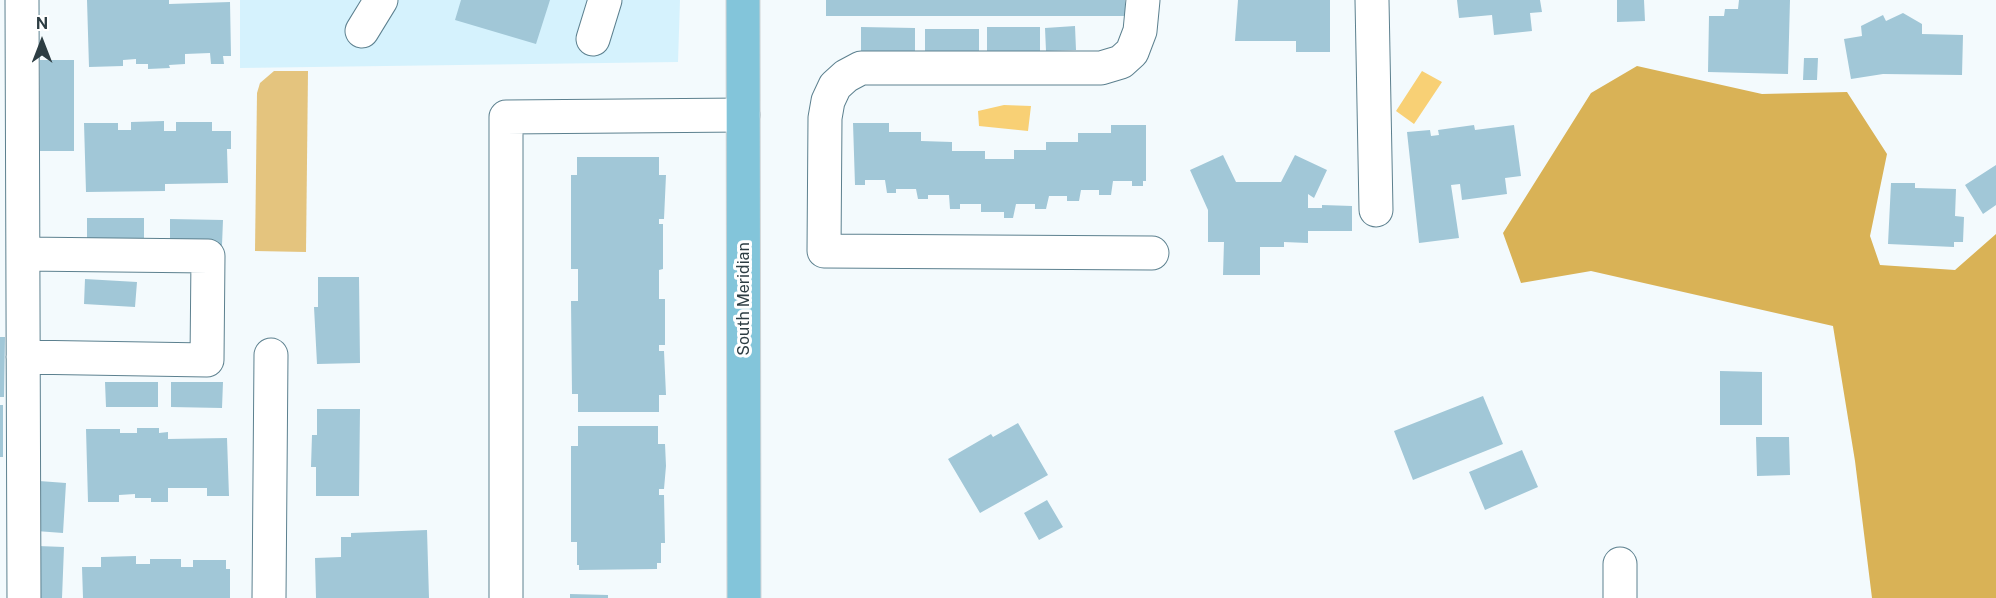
<!DOCTYPE html>
<html>
<head>
<meta charset="utf-8">
<style>
	body { margin:0 }
	#map { position:relative; width:1996px; height:598px; overflow:hidden; background:#f3fafd; font-family:"Public Sans",sans-serif }
	canvas { display:block }
	.north { position:absolute; left:12px; top:12px; width:60px; height:60px; -webkit-text-stroke:4px #fff; paint-order:stroke; rotate:0deg; font-size:16px; font-weight:700; line-height:24px; text-align:center; color:#2d3d43 }
	.north::after { content:''; display:block; margin:auto; width:21px; height:27px; background:#2d3d43; clip-path:polygon(50% 0,100% 100%,50% 72%,0 100%) }
</style>
</head>
<body>
<div id="map">
<canvas width="1996" height="598"></canvas>
<div class="north">N</div>
</div>
<script>
const g = document.querySelector('canvas').getContext('2d');
g.lineJoin = 'round';
function fill(path, color) { g.fillStyle = color; g.fill(path, 'evenodd'); }
const poly = rows => new Path2D(rows.map(r => 'M' + r).join(''));
function stroke(path, color, width, dash) { g.strokeStyle = color; g.lineWidth = width; g.lineCap = dash ? 'butt' : 'round'; g.setLineDash(dash || []); g.stroke(path); }
function label(font, color, halo, rows, align = 'center') {
  g.font = font + ' "Public Sans",sans-serif'; g.lineWidth = 6; g.setLineDash([]); g.textBaseline = 'middle'; g.strokeStyle = halo; g.fillStyle = color; for (const [text, x, y, turn = 0] of rows) {
    g.save(); g.translate(x, y); g.rotate((+turn || 0) * Math.PI / 180); g.textAlign = isNaN(turn) ? turn : align; if (halo) g.strokeText(text, 0, 0); g.fillText(text, 0, 0); g.restore();
  }
}
const built = poly([
	[240,0,680,0,678,62,240,68]
]);
const green = poly([
	[274,71,308,71,306,252,255,251,257,93,260,83]
]);
const forest = poly([
	[1637,66,1762,94,1847,92,1887,154,1870,236,1880,265,1955,270,1996,234,1996,598,1872,598,1855,461,1833,326,1591,271,1521,283,1503,233,1591,93]
]);
const water = poly([
	[1422,71,1442,82,1414,124,1396,111],
	[1004,105,1031,106,1028,131,979,126,978,111]
]);
const building = poly([
	[87,0,169,0,169,4,230,2,231,56,223,56,224,64,211,64,210,53,185,54,185,64,169,65,170,68,148,69,148,64,136,64,136,59,123,60,123,66,89,67],
	[461,0,550,0,536,44,455,20],
	[826,0,1125,0,1125,16,826,16],
	[1238,0,1330,0,1330,52,1296,52,1296,41,1235,41],
	[1457,0,1540,0,1542,12,1530,13,1532,31,1494,35,1492,15,1459,18],
	[1617,0,1644,0,1645,21,1617,22],
	[1739,0,1790,0,1788,74,1708,72,1709,16,1724,16,1725,9,1738,9],
	[1903,13,1922,24,1922,34,1963,35,1962,75,1883,74,1851,79,1844,39,1862,36,1861,26,1883,15,1886,21],
	[1075,26,1076,50,1046,51,1045,28],
	[861,27,915,28,915,52,861,52],
	[987,27,1040,27,1040,52,987,52],
	[925,29,979,29,979,54,925,53],
	[1804,58,1818,58,1817,80,1803,80],
	[40,60,74,60,74,151,40,151],
	[164,121,164,131,176,131,176,122,212,122,212,131,231,131,231,149,227,149,228,183,165,184,165,191,86,192,84,123,118,123,118,130,131,130,131,122],
	[853,123,889,123,889,132,921,132,921,141,952,142,952,151,985,151,985,159,1014,159,1014,150,1046,150,1046,142,1078,142,1078,133,1111,133,1111,125,1146,125,1146,181,1143,181,1143,186,1132,186,1132,181,1113,181,1111,195,1099,195,1099,190,1081,190,1079,201,1067,201,1067,196,1049,196,1046,209,1035,209,1035,204,1016,204,1013,218,1004,218,1004,212,981,212,981,204,960,204,960,209,950,209,949,195,928,195,928,199,918,199,916,189,896,189,896,193,887,193,885,180,865,180,865,185,855,185],
	[1474,125,1475,130,1514,125,1521,176,1505,178,1507,194,1462,200,1460,184,1451,185,1459,238,1419,243,1407,132,1430,130,1431,136,1439,135,1438,130],
	[1223,155,1236,182,1281,182,1295,155,1327,170,1314,198,1308,194,1308,208,1322,208,1322,205,1352,206,1352,231,1308,231,1308,243,1284,242,1284,247,1260,247,1260,275,1223,275,1224,242,1208,242,1208,210,1190,170],
	[577,157,659,157,659,175,666,175,664,219,659,219,659,224,663,224,663,269,659,270,659,299,665,299,665,345,659,345,659,351,664,351,666,395,659,395,659,412,578,412,578,394,572,394,571,301,578,301,578,269,571,269,571,175,577,175],
	[1996,165,1996,205,1983,214,1965,185],
	[1891,183,1915,183,1915,188,1956,189,1955,216,1964,217,1963,242,1954,242,1954,247,1888,244],
	[87,218,144,218,144,245,87,244],
	[170,219,223,220,222,245,170,245],
	[318,277,359,277,360,363,317,364,314,307,318,307],
	[85,279,137,282,135,307,84,304],
	[0,337,5,337,4,397,0,397],
	[1720,371,1762,372,1762,425,1720,425],
	[105,382,158,382,158,407,106,407],
	[171,382,223,382,222,408,171,407],
	[1483,396,1503,444,1413,480,1394,431],
	[0,405,3,405,3,457,0,457],
	[317,409,360,409,359,496,316,496,316,467,311,467,312,435,317,435],
	[1018,423,1048,475,980,513,948,459,991,434,993,437],
	[578,426,658,426,658,444,665,444,666,466,664,489,659,489,659,495,664,495,665,543,661,543,661,563,657,563,657,569,579,570,579,565,577,565,577,542,571,542,571,446,578,446],
	[137,428,159,428,159,433,168,432,168,439,227,438,229,496,207,496,207,488,168,488,168,502,151,502,151,498,135,498,135,494,119,495,119,502,88,502,86,429,120,429,120,433,137,433],
	[1756,437,1789,437,1790,475,1757,476],
	[1522,450,1538,487,1485,510,1469,472],
	[39,481,66,483,63,533,36,531],
	[1047,500,1063,527,1039,540,1024,513],
	[427,530,429,598,316,598,315,558,341,557,341,537,351,537,351,533],
	[38,546,64,547,62,598,37,598],
	[136,556,136,564,150,564,150,559,181,559,181,567,193,567,193,560,226,560,226,569,230,569,230,598,83,598,82,567,101,567,101,557],
	[570,594,608,595,608,598,570,598]
]);
const minor = poly([
	[22,0,24,598],
	[1143,0,1140,31,1132,52,1121,62,1101,68,861,68,846,76,835,86,828,101,825,118,824,251,1152,253],
	[1372,0,1376,210],
	[362,31,381,0],
	[593,39,605,0],
	[23,254,208,256,207,360,23,357],
	[269,598,271,355],
	[506,598,506,117,743,115],
	[1620,598,1620,564]
]);
const major = poly([
	[743,0,744,598]
]);
const streetNames = [
	["South Meridian",744,299,-90]
];
fill(built, '#d5f2fd');
fill(green, '#e4c47e');
fill(forest, '#d9b256');
fill(water, '#f8d075');
fill(building, '#a1c7d7');
stroke(minor, '#5c808f', 35);
stroke(major, '#d1d4d6', 35);
stroke(minor, '#fff', 33);
stroke(major, '#83c5da', 33);
label('16px', '#2d3d43', '#fff', streetNames);
</script>
</body>
</html>
